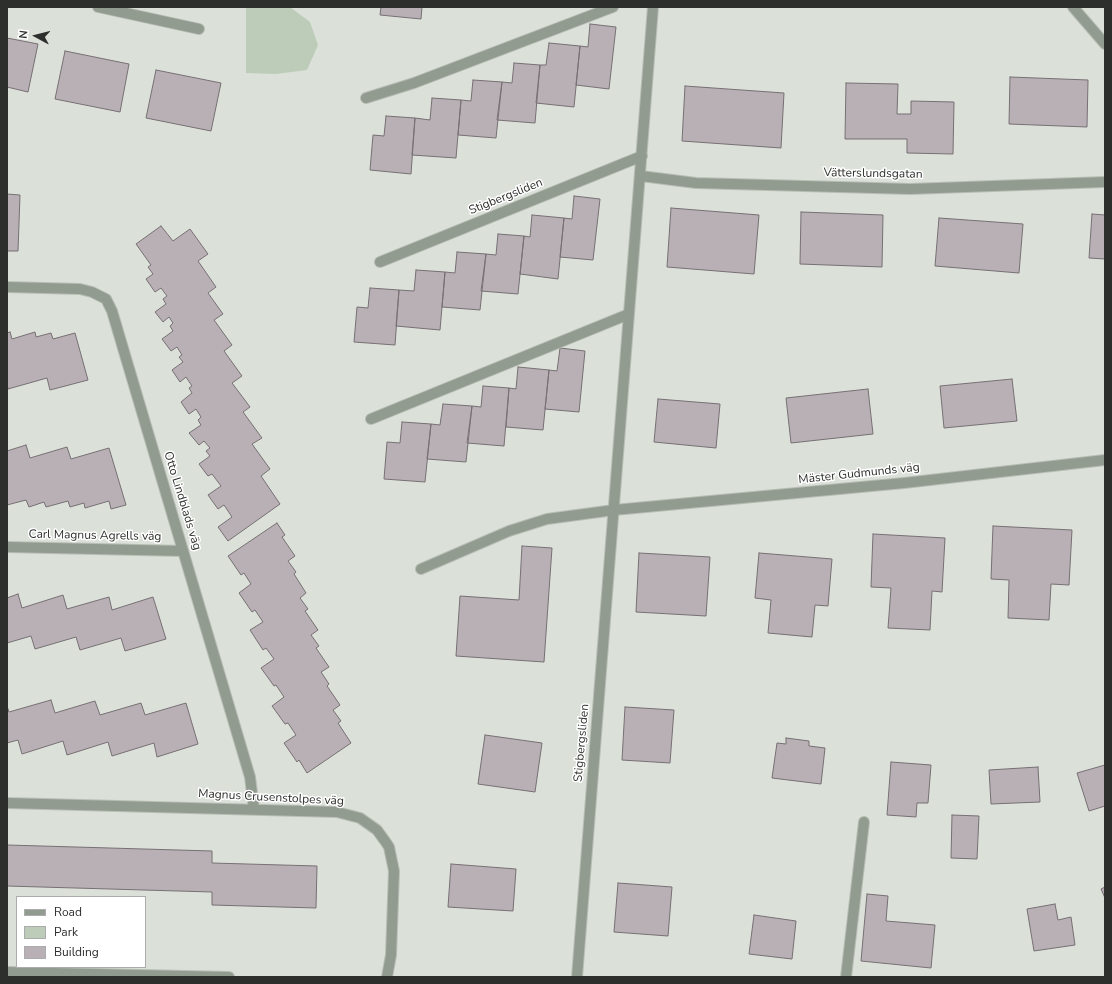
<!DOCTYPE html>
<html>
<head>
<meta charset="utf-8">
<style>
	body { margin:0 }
	#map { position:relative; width:1112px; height:984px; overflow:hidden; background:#dbe0d9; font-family:"Nunito Sans",sans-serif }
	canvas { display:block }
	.frame { position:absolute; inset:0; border:8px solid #2d2f2c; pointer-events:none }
	.legend { position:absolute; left:16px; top:896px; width:130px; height:72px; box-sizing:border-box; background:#fff; border:1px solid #abacab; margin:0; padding:5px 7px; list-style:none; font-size:12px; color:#2d2f2c }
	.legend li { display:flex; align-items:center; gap:8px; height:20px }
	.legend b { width:20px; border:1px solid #abacab }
	.north { position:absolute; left:16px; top:16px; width:40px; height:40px; -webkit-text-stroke:3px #fff; paint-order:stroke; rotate:277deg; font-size:11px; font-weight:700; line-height:16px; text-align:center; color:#2d2f2c }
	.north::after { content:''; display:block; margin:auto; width:14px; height:18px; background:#2d2f2c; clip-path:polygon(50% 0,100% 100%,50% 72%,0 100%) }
</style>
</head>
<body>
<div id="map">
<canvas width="1112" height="984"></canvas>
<div class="frame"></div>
<ul class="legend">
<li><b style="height:5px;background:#929b8f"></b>Road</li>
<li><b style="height:11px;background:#bdccb8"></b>Park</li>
<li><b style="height:11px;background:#b9b0b5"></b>Building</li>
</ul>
<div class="north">N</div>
</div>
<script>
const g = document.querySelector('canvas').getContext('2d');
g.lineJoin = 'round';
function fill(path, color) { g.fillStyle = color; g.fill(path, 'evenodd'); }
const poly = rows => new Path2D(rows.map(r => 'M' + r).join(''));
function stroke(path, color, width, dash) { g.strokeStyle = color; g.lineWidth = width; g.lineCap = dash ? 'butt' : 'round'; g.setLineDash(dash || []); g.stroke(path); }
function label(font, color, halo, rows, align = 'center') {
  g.font = font + ' "Nunito Sans",sans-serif'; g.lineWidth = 3; g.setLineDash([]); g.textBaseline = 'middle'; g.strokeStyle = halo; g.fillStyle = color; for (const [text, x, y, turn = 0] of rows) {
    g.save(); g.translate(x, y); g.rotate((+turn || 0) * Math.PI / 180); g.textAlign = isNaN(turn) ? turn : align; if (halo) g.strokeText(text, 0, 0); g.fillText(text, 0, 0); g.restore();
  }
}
const green = poly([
	[246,7,290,7,310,22,318,45,307,70,276,74,246,73]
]);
const building = poly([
	[381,7,422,7,421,19,380,15,381,7],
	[590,24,616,27,609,89,576,85,580,46,588,47,590,24],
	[7,38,38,44,28,92,7,87,7,38],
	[549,43,580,46,574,107,536,103,540,65,546,65,549,43],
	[65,51,129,64,120,112,55,99,65,51],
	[514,63,540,65,535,123,497,120,502,82,512,83,514,63],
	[156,70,221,83,211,131,146,118,156,70],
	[1010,77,1088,80,1087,127,1009,124,1010,77],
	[473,80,502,82,496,138,458,135,461,100,471,101,473,80],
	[846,83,898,84,897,114,911,114,911,101,954,102,953,154,907,153,907,139,845,139,846,83],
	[685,86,784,93,781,148,682,141,685,86],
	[432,98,461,100,456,158,412,155,415,118,430,120,432,98],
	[386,116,415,118,411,174,370,170,373,135,384,136,386,116],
	[7,194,20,195,18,251,7,251,7,194],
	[574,196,600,199,593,260,560,257,564,218,572,219,574,196],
	[671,208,759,215,754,274,667,267,671,208],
	[801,212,883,215,882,267,800,264,801,212],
	[1092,214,1105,215,1105,259,1089,258,1092,214],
	[532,215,564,218,558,279,520,274,524,236,530,237,532,215],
	[939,218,1023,224,1019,273,935,266,939,218],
	[161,226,173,241,190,229,208,254,198,261,216,287,208,293,223,314,214,320,232,345,224,351,242,376,232,383,250,407,243,412,262,438,252,444,270,469,261,476,280,504,228,541,218,527,232,517,224,505,218,509,208,495,221,486,212,474,208,476,199,464,210,456,206,451,210,448,204,441,199,445,189,433,201,425,198,420,201,417,196,409,189,414,181,402,192,393,189,388,192,386,186,377,180,382,172,370,183,362,179,357,182,355,177,347,171,351,162,339,173,331,170,326,173,323,169,317,163,322,155,312,166,304,163,299,167,296,161,288,155,292,146,279,153,274,148,267,151,265,136,244,161,226],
	[498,234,524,236,518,294,481,291,486,254,496,255,498,234],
	[457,252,486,254,480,310,442,307,445,272,455,273,457,252],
	[416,270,445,272,440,330,396,326,399,290,414,291,416,270],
	[370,288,399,290,395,345,354,342,357,307,368,308,370,288],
	[10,332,12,339,35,332,36,337,51,333,53,339,75,333,88,380,50,390,47,378,8,389,7,384,7,333,10,332],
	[560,348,585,351,579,412,545,409,549,370,557,371,560,348],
	[518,367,549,370,543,430,506,427,509,388,516,389,518,367],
	[1012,379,1017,421,944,428,940,386,1012,379],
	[483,386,509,388,504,446,467,443,472,406,481,407,483,386],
	[868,389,873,434,791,443,786,398,868,389],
	[658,399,720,404,716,448,654,442,658,399],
	[443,404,472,406,466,462,427,459,431,424,440,425,443,404],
	[402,422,431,424,425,482,384,479,387,442,400,443,402,422],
	[26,445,30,458,67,447,71,459,109,448,126,505,111,509,109,501,85,508,84,503,70,507,68,501,46,507,44,502,29,507,26,500,7,505,7,451,26,445],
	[277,523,285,535,282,537,295,556,288,561,296,572,294,574,306,593,300,598,308,609,305,611,318,630,311,635,319,646,316,648,329,667,321,672,329,684,327,686,340,705,333,710,341,721,338,723,351,743,307,773,299,760,297,762,284,743,296,735,288,723,285,724,272,706,284,697,276,685,274,686,261,668,274,659,266,648,263,650,250,630,263,622,255,610,252,612,239,593,251,584,244,573,241,575,228,556,277,523],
	[993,526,1072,530,1069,585,1051,584,1049,620,1008,618,1009,580,991,579,993,526],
	[873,534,945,538,942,592,932,591,930,630,888,628,891,588,871,587,873,534],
	[522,546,552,548,544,662,456,656,460,596,519,600,522,546],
	[639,553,710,557,706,616,636,612,639,553],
	[759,553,832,559,828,606,815,605,812,637,768,633,771,600,755,598,759,553],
	[18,594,22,608,63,595,67,609,109,597,112,610,153,597,166,639,125,651,121,638,80,650,76,637,35,649,31,636,7,643,7,598,18,594],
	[51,700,55,713,95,701,100,715,141,703,145,715,186,703,198,744,157,757,154,743,112,756,108,742,67,755,63,741,22,754,18,740,7,743,7,706,9,712,51,700],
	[625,707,674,710,670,763,622,760,625,707],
	[485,735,542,743,535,792,478,784,485,735],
	[786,738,809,741,809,746,825,748,821,784,772,778,777,743,786,744,786,738],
	[891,762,931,765,928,803,917,803,916,817,887,815,891,762],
	[1105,765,1105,806,1089,811,1077,773,1105,765],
	[1038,767,1040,802,991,804,989,770,1038,767],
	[952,815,979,816,977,859,951,858,952,815],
	[7,845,212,851,212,863,317,866,316,908,212,905,212,892,7,886,7,845],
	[451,864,516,869,513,911,448,907,451,864],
	[618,883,672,887,668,936,614,932,618,883],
	[1105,887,1105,898,1101,889,1105,887],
	[867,894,888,896,886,921,935,925,931,968,861,961,867,894],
	[1055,904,1058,920,1071,917,1075,945,1034,951,1027,909,1055,904],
	[754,915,796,921,792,959,749,954,754,915]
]);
const service = poly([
	[846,977,864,822]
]);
const minor = poly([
	[98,7,199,29],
	[1073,7,1105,44],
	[366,98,414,83,613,7],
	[641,176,696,183,910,189,1105,182],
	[380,262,642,156],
	[7,287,80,289,92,292,106,299,112,311,250,777,254,809],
	[371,419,629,314],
	[7,547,183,551],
	[421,569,509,531,547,519,614,510,904,483,1105,460],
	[7,803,337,812,360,818,377,830,385,841,389,847,394,871,391,955,387,977],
	[7,972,229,977],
	[577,977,653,7]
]);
const streetNames = [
	["Vätterslundsgatan",873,174,1],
	["Stigbergsliden",506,197,-22],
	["Mäster Gudmunds väg",859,474,-6],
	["Otto Lindblads väg",182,501,73],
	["Carl Magnus Agrells väg",95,536,1],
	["Stigbergsliden",582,743,-85],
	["Magnus Crusenstolpes väg",271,798,3]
];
fill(green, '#bdccb8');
fill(building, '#b9b0b5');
stroke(building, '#766f73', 1);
stroke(service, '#b8bdb6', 12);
stroke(minor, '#b8bdb6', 12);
stroke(service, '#929b8f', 10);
stroke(minor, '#929b8f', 10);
label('12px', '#2d2f2c', '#fff', streetNames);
</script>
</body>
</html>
